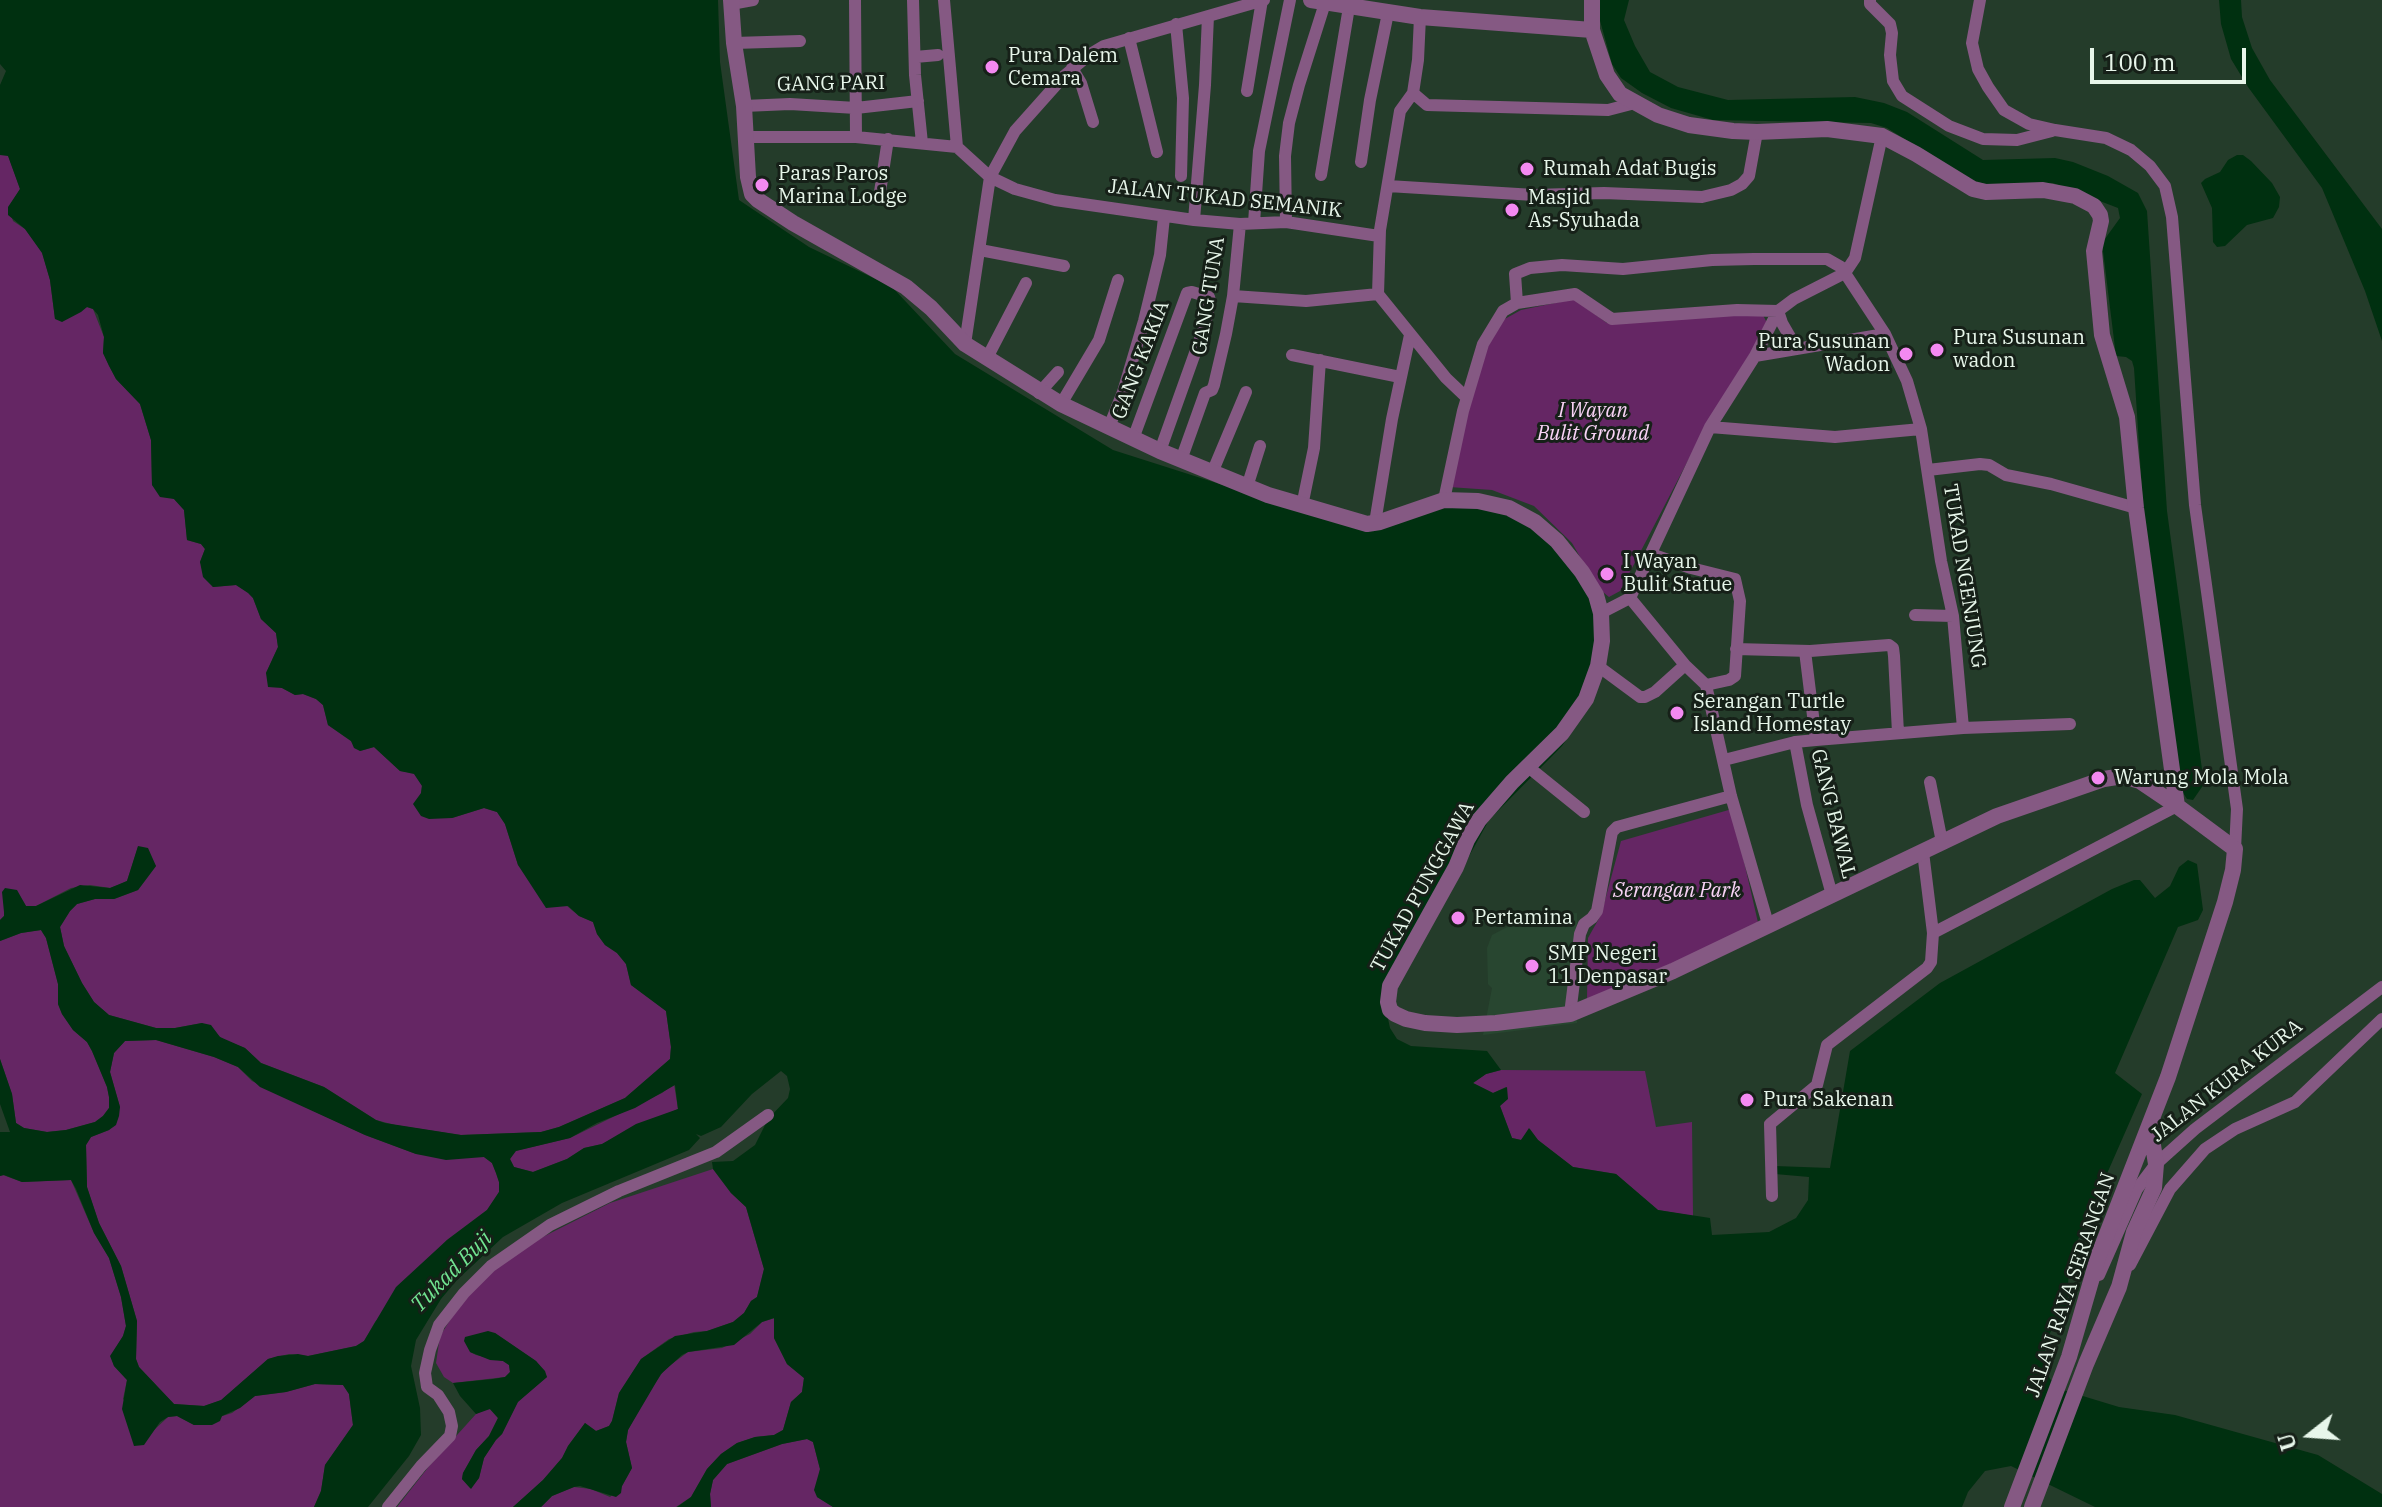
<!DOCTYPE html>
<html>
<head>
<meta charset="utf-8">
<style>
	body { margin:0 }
	#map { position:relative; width:2382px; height:1507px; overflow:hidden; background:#243c2a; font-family:"IBM Plex Serif",serif }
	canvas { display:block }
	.north { position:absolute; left:2270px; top:1395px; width:80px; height:80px; -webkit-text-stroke:6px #162018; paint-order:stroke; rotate:253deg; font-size:22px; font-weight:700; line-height:32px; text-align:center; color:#e7f6ea }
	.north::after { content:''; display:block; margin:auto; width:28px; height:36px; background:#e7f6ea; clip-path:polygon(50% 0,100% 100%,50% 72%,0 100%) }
	.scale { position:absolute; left:2090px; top:48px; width:156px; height:36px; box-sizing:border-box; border:4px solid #e7f6ea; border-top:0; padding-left:10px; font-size:24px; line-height:28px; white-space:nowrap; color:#e7f6ea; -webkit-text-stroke:6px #162018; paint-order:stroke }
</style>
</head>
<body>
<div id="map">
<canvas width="2382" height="1507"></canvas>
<div class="north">U</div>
<div class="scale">100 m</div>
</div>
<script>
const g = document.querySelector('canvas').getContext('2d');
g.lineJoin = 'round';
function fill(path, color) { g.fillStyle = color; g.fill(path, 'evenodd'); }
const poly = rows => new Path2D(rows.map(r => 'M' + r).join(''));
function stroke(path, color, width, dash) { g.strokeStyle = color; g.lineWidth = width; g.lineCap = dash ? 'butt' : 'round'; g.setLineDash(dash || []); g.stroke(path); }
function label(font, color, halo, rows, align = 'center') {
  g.font = font + ' "IBM Plex Serif",serif'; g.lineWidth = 6; g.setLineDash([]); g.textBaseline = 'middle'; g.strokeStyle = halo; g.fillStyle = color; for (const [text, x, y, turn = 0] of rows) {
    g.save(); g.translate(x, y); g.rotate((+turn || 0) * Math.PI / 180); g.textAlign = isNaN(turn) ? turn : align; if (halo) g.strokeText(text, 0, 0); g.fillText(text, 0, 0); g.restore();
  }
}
const built = poly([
	[1577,913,1577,1023,1483,1035,1492,988,1488,984,1487,948,1492,935,1513,924,1536,923,1545,914]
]);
const green = poly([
	[0,155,8,155,20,189,9,207,13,221,25,229,42,252,50,280,55,319,87,307,93,309,104,337,103,353,116,379,140,404,151,440,152,485,174,499,184,510,187,540,201,544,205,549,200,562,213,587,236,585,249,593,253,598,261,619,276,633,278,647,266,673,282,688,295,695,303,694,316,699,323,705,328,725,351,741,360,751,374,747,400,771,414,773,422,785,421,793,452,818,484,808,497,812,505,824,518,865,579,916,593,922,597,934,605,945,617,953,626,964,631,985,666,1011,671,1047,670,1059,625,1098,559,1127,541,1132,461,1135,395,1125,376,1120,324,1087,261,1063,245,1048,224,1040,202,1023,175,1028,156,1028,109,1015,94,1002,82,983,64,946,60,927,70,911,77,904,95,899,114,899,138,890,156,866,138,847,127,881,118,885,110,888,90,885,71,888,36,906,26,906,16,890,4,912,4,916,0,920],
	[1574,299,1607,323,1758,313,1763,315,1766,321,1767,326,1707,424,1620,591,1609,597,1598,588,1572,543,1534,506,1492,490,1449,487,1473,391,1487,348,1503,320,1521,310],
	[1732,809,1759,927,1587,999,1588,938,1601,915,1621,841],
	[41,930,46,938,58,984,58,1004,62,1014,73,1030,87,1042,92,1051,107,1087,109,1097,109,1108,103,1116,95,1122,66,1130,47,1132,24,1128,16,1123,12,1094,0,1059,0,941,21,933],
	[156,1040,214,1057,238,1067,252,1081,299,1104,365,1135,416,1154,484,1157,492,1163,496,1173,499,1182,499,1192,487,1210,447,1240,375,1322,364,1341,356,1346,308,1356,289,1354,268,1359,222,1400,204,1406,174,1404,139,1367,136,1359,137,1321,121,1266,99,1223,87,1187,86,1145,91,1137,109,1130,120,1107,110,1072,114,1053,125,1041],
	[1501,1070,1645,1071,1656,1127,1692,1122,1693,1216,1658,1210,1616,1174,1573,1167,1538,1140,1530,1129,1521,1140,1512,1138,1500,1106,1506,1087,1493,1093,1473,1083,1486,1074],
	[674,1084,678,1109,602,1144,584,1148,567,1159,533,1172,514,1167,510,1159,515,1151,570,1138,662,1093],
	[713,1169,731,1193,746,1207,764,1269,757,1297,751,1301,744,1313,733,1322,707,1331,694,1332,669,1339,641,1359,619,1393,612,1421,609,1426,596,1431,585,1423,568,1446,562,1458,543,1480,513,1507,397,1507,430,1465,476,1414,489,1408,498,1418,489,1436,476,1450,463,1473,462,1479,470,1488,479,1478,484,1458,496,1439,502,1434,518,1401,547,1377,536,1361,495,1333,470,1352,476,1355,503,1361,509,1365,510,1372,505,1377,453,1383,444,1377,436,1363,440,1336,466,1295,519,1249,610,1203],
	[3,1175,22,1182,71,1180,94,1233,109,1258,121,1297,126,1326,123,1336,111,1356,114,1366,127,1380,123,1399,154,1430,168,1417,177,1416,194,1425,232,1413,255,1396,286,1392,315,1384,343,1385,349,1394,353,1425,325,1465,321,1491,314,1507,0,1507,0,1176],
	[775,1318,774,1338,787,1364,804,1378,802,1392,791,1402,783,1430,774,1435,755,1437,737,1443,721,1454,707,1469,691,1497,676,1507,541,1507,552,1496,574,1487,591,1489,610,1497,622,1486,632,1468,626,1442,628,1430,646,1396,665,1369,688,1352,722,1348,750,1334,762,1322],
	[807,1439,813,1442,820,1469,817,1497,833,1507,711,1507,710,1494,713,1480,727,1464,782,1444]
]);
const water = poly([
	[0,0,718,0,720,62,739,200,809,247,892,287,955,354,1113,450,1367,531,1435,506,1477,506,1528,518,1584,584,1605,634,1586,711,1562,746,1489,820,1402,978,1398,975,1387,1014,1390,1028,1397,1039,1411,1046,1487,1051,1501,1070,1486,1074,1473,1083,1493,1093,1507,1087,1508,1099,1500,1106,1512,1138,1521,1140,1529,1128,1538,1140,1573,1167,1616,1174,1658,1210,1710,1218,1712,1235,1769,1232,1796,1218,1808,1200,1809,1177,1775,1174,1775,1166,1830,1168,1850,1051,1940,983,2112,889,2134,880,2140,880,2155,898,2170,886,2179,867,2188,860,2197,864,2203,910,2198,920,2178,927,2115,1073,2142,1094,2069,1260,2067,1317,2055,1323,2045,1343,2045,1364,2050,1379,2063,1390,2119,1407,2175,1415,2318,1455,2382,1494,2382,1507,2095,1507,2011,1466,1985,1471,1968,1492,1962,1507,833,1507,817,1497,814,1490,820,1469,813,1442,807,1439,782,1444,727,1464,713,1480,710,1494,711,1507,677,1507,691,1497,707,1469,721,1454,737,1443,755,1437,774,1435,783,1430,791,1402,802,1392,804,1378,787,1364,774,1338,774,1318,762,1322,734,1345,688,1352,682,1355,661,1374,628,1430,626,1442,632,1468,622,1486,621,1493,616,1497,580,1486,574,1487,552,1496,541,1507,513,1507,543,1480,562,1458,568,1446,585,1423,596,1431,609,1426,612,1421,619,1393,641,1359,675,1336,707,1331,733,1322,744,1313,751,1301,757,1297,764,1269,746,1207,731,1193,713,1169,712,1162,733,1161,755,1145,768,1119,788,1098,790,1089,787,1076,781,1071,752,1094,721,1127,701,1136,696,1134,700,1138,689,1150,562,1203,503,1237,457,1280,441,1299,416,1340,411,1366,420,1408,421,1435,409,1456,368,1507,314,1507,321,1491,325,1465,353,1425,349,1394,343,1385,315,1384,286,1392,255,1396,240,1408,222,1416,220,1421,212,1425,194,1425,177,1416,168,1417,160,1422,144,1445,134,1446,122,1409,127,1380,114,1366,110,1356,123,1336,126,1326,121,1297,109,1258,94,1233,76,1189,71,1180,22,1182,4,1175,0,1176,0,1132,10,1132,0,1104,0,1059,12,1094,16,1123,24,1128,47,1132,66,1130,95,1122,103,1116,109,1108,109,1097,107,1087,92,1051,87,1042,73,1030,62,1014,58,1004,58,984,46,938,41,930,21,933,0,941,0,920,4,916,4,912,2,892,5,888,17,890,26,906,36,906,80,885,110,888,127,881,138,846,148,848,156,866,138,890,114,899,95,899,77,904,70,911,60,927,64,946,82,983,94,1002,109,1015,156,1028,175,1028,202,1023,211,1025,220,1037,245,1048,261,1063,324,1087,376,1120,385,1123,461,1135,541,1132,559,1127,625,1098,670,1059,671,1047,666,1011,631,985,626,964,617,953,605,945,597,934,593,922,579,916,568,906,546,908,518,865,505,824,497,812,484,808,452,818,429,819,421,816,413,804,421,793,422,786,414,774,400,771,374,747,360,751,354,748,351,741,328,725,323,705,316,699,303,694,295,695,282,688,268,687,266,673,278,647,276,633,261,619,253,598,248,593,236,585,213,587,203,577,200,562,205,549,201,544,187,540,184,510,174,499,160,497,152,485,151,440,140,404,116,379,109,366,103,353,104,337,98,315,93,309,87,307,81,312,62,322,55,319,50,280,42,253,25,229,8,215,8,207,20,189,8,156,0,155,0,85,6,71,0,64],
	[156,1040,214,1057,238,1067,260,1087,365,1135,416,1154,446,1160,484,1157,492,1163,496,1173,499,1182,499,1192,487,1210,447,1240,396,1287,370,1331,364,1341,356,1346,308,1356,298,1354,278,1356,268,1359,221,1400,204,1406,174,1404,139,1367,136,1359,137,1321,121,1266,99,1223,87,1187,86,1145,91,1137,109,1130,116,1125,119,1116,120,1107,110,1072,114,1053,125,1041],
	[675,1085,678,1109,636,1124,602,1144,584,1148,567,1159,533,1172,514,1167,510,1159,516,1151,570,1138,597,1123,635,1108],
	[1600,0,1629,0,1624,20,1635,46,1650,72,1678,87,1728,100,1855,97,1884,103,1907,112,1983,160,2055,158,2073,162,2108,176,2138,193,2147,211,2167,511,2204,784,2193,800,2187,799,2176,782,2144,521,2134,368,2132,361,2126,357,2116,356,2102,243,2120,218,2118,208,2053,183,1985,184,1969,179,1887,128,1871,123,1713,120,1671,108,1642,93,1621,78,1612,64,1597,10],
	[2219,0,2241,0,2242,17,2252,48,2270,80,2382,229,2382,341,2365,291,2322,188,2248,87,2231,59,2221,24],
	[2237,155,2243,155,2251,161,2272,183,2280,197,2279,207,2273,218,2247,225,2225,246,2217,247,2213,242,2212,208,2201,183,2205,179,2220,172,2228,160],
	[488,1331,495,1333,536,1361,545,1371,547,1377,518,1402,502,1434,496,1440,484,1458,479,1478,471,1489,462,1479,463,1473,476,1450,489,1436,498,1418,490,1409,476,1414,460,1396,453,1383,493,1379,505,1377,510,1372,509,1365,503,1361,490,1360,470,1352,464,1341,465,1337]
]);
const minor = poly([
	[855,0,856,137],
	[913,0,915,75,922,143],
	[944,0,957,147],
	[1870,0,1870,4,1890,24,1892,33,1890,55,1893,81,1902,96,1949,126,1983,139,2017,140,2052,131],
	[1980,0,1972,43,1978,69,1988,87,2004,110,2029,124,2055,130,2106,138,2131,150,2150,166,2165,186,2172,217,2195,505,2237,809,2235,849],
	[731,4,753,0],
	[1420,17,1418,60,1413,93,1400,111,1380,230,1378,294,1446,378,1467,398],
	[1176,24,1183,98,1181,176],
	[1129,38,1157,152],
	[734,43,800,41],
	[915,57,938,55],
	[1072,68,1081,83,1093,122],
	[1247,91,1262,0],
	[1413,93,1427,105,1608,110,1635,103],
	[744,106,790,104,856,108,918,101],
	[746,137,856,137,957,147,990,177,1015,189,1055,200,1194,220,1240,224,1286,222,1379,236],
	[1361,162,1370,100,1388,13],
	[1321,175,1349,7],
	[1388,186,1534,195,1604,193,1702,197,1731,190,1742,184,1749,176,1757,132],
	[880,192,888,139],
	[1194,220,1205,85,1208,16],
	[1286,222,1285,156,1289,123,1299,85,1325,3],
	[1254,223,1259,151,1290,0],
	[980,250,1064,266],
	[1233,296,1306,301,1378,294],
	[1517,303,1515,274,1530,268,1562,265,1623,269,1712,260,1754,259,1827,259,1841,267,1885,334,1907,381,1921,429,1941,561,1953,616,1963,728],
	[965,344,990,177,1015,131,1064,76,1089,55,1104,46,1264,0],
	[1292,355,1400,377],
	[1755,356,1885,334],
	[987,358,1026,283],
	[1039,393,1058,372],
	[1061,404,1099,340,1118,280],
	[1109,427,1123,392,1144,321,1160,255,1164,217],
	[1710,427,1835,437,1921,429],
	[1133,439,1187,293,1192,292,1209,297,1210,301,1205,325,1160,451],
	[1181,460,1205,393,1212,390,1214,385,1226,334,1233,296,1240,224],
	[1928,470,1980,464,1989,465,2006,475,2051,484,2136,508],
	[1212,473,1246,392],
	[1247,487,1260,446],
	[1444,500,1463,411,1483,344,1503,311,1517,303,1575,294,1612,319,1737,310,1778,311,1782,323,1797,349],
	[1302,506,1314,448,1320,360],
	[1375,523,1392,419,1410,335],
	[1651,554,1691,568,1735,579,1740,601,1735,676,1729,680,1706,685],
	[1630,598,1685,665,1706,685,1731,796,1768,924],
	[1601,613,1630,598,1710,427,1755,356,1778,311,1794,299,1845,273,1855,258,1882,136],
	[1915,615,1953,616],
	[1736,649,1810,651,1889,645,1893,648,1894,656,1898,733],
	[1805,651,1816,740],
	[1598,666,1640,697,1645,697,1655,692,1685,665],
	[1795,742,1807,805,1832,895],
	[1724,760,1795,742,1816,740,1963,728,2070,724],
	[1527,766,1584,812],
	[1930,782,1942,842],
	[1933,933,2177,806],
	[1570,1014,1580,934,1584,924,1592,918,1597,911,1612,832,1617,827,1731,796],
	[1772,1196,1770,1124,1817,1085,1827,1045,1927,968,1931,962,1933,933,1923,852],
	[2130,1265,2170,1189,2205,1149,2235,1129,2295,1102,2382,1019],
	[2099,1275,2137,1189,2156,1164,2195,1129,2382,987],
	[388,1507,421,1466,450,1436,452,1426,449,1412,438,1395,427,1387,425,1373,430,1350,439,1325,464,1293,491,1266,550,1225,619,1191,716,1152,768,1115]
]);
const tertiary = poly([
	[731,0,734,43,744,106,748,177,752,194,758,200,793,223,906,287,931,308,965,344,1061,404,1160,451,1268,495,1367,524,1380,522,1444,500,1478,501,1509,508,1535,522,1557,541,1582,572,1596,595,1601,613,1602,641,1598,666,1586,699,1562,733,1512,782,1479,820,1467,840,1456,867,1390,986,1388,1002,1390,1010,1395,1014,1406,1019,1425,1023,1457,1025,1496,1023,1570,1014,1673,971,1997,816,2104,779,2123,776,2140,781,2177,806,2235,849,2233,870,2225,902,2168,1077,2098,1257,2069,1357,2012,1507],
	[1311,0,1420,17,1592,30],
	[1592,0,1592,30,1607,75,1620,94,1658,115,1689,125,1733,131,1757,132,1827,129,1882,136,1916,154,1973,189,1986,192,2043,190,2075,196,2094,206,2100,215,2101,221,2094,251,2102,335,2127,417,2136,508,2177,806],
	[2032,1507,2086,1364,2119,1287,2134,1232,2154,1188,2156,1164,2152,1139,2156,1125]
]);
const markers = [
	[992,67,8,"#f389f1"],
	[1527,169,8,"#f389f1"],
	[762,185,8,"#f389f1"],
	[1512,210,8,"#f389f1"],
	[1937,350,8,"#f389f1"],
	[1906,354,8,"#f389f1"],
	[1607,574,8,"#f389f1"],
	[1677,713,8,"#f389f1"],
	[2098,778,8,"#f389f1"],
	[1458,918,8,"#f389f1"],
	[1532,966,8,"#f389f1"],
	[1747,1100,8,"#f389f1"]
];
const poiNames = [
	["Pura Dalem",1008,56],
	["Cemara",1008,79],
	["Rumah Adat Bugis",1543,169],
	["Paras Paros",778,174],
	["Marina Lodge",778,197],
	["Masjid",1528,198],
	["As-Syuhada",1528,221],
	["Pura Susunan",1953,338],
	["wadon",1953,361],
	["Pura Susunan",1890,342,"right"],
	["Wadon",1890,365,"right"],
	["I Wayan",1623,562],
	["Bulit Statue",1623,585],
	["Serangan Turtle",1693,702],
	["Island Homestay",1693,725],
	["Warung Mola Mola",2114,778],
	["Pertamina",1474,918],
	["SMP Negeri",1548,954],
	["11 Denpasar",1548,977],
	["Pura Sakenan",1763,1100]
];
const streetNames = [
	["GANG PARI",831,84,-1],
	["JALAN TUKAD SEMANIK",1225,199,6],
	["GANG TUNA",1209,296,-81],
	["GANG KAKIA",1141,360,-69],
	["TUKAD NGENJUNG",1964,576,81],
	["GANG BAWAL",1833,814,76],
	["TUKAD PUNGGAWA",1423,887,-61],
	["JALAN KURA KURA",2227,1081,-38],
	["JALAN RAYA SERANGAN",2071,1285,-71]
];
const parkNames = [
	["I Wayan",1593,411],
	["Bulit Ground",1593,434],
	["Serangan Park",1677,891]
];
const waterNames = [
	["Tukad Buji",452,1272,-45]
];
fill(built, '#284630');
fill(green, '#652664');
fill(water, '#003010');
stroke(minor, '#855983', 12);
stroke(tertiary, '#855983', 16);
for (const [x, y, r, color] of markers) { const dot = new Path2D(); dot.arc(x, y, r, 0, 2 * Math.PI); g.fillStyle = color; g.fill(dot); stroke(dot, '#162018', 3); }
label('20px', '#e7f6ea', '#162018', poiNames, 'left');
label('20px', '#e7f6ea', '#162018', streetNames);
label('italic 20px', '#fad4f7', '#162018', parkNames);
label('italic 22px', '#71e491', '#162018', waterNames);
</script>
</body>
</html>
